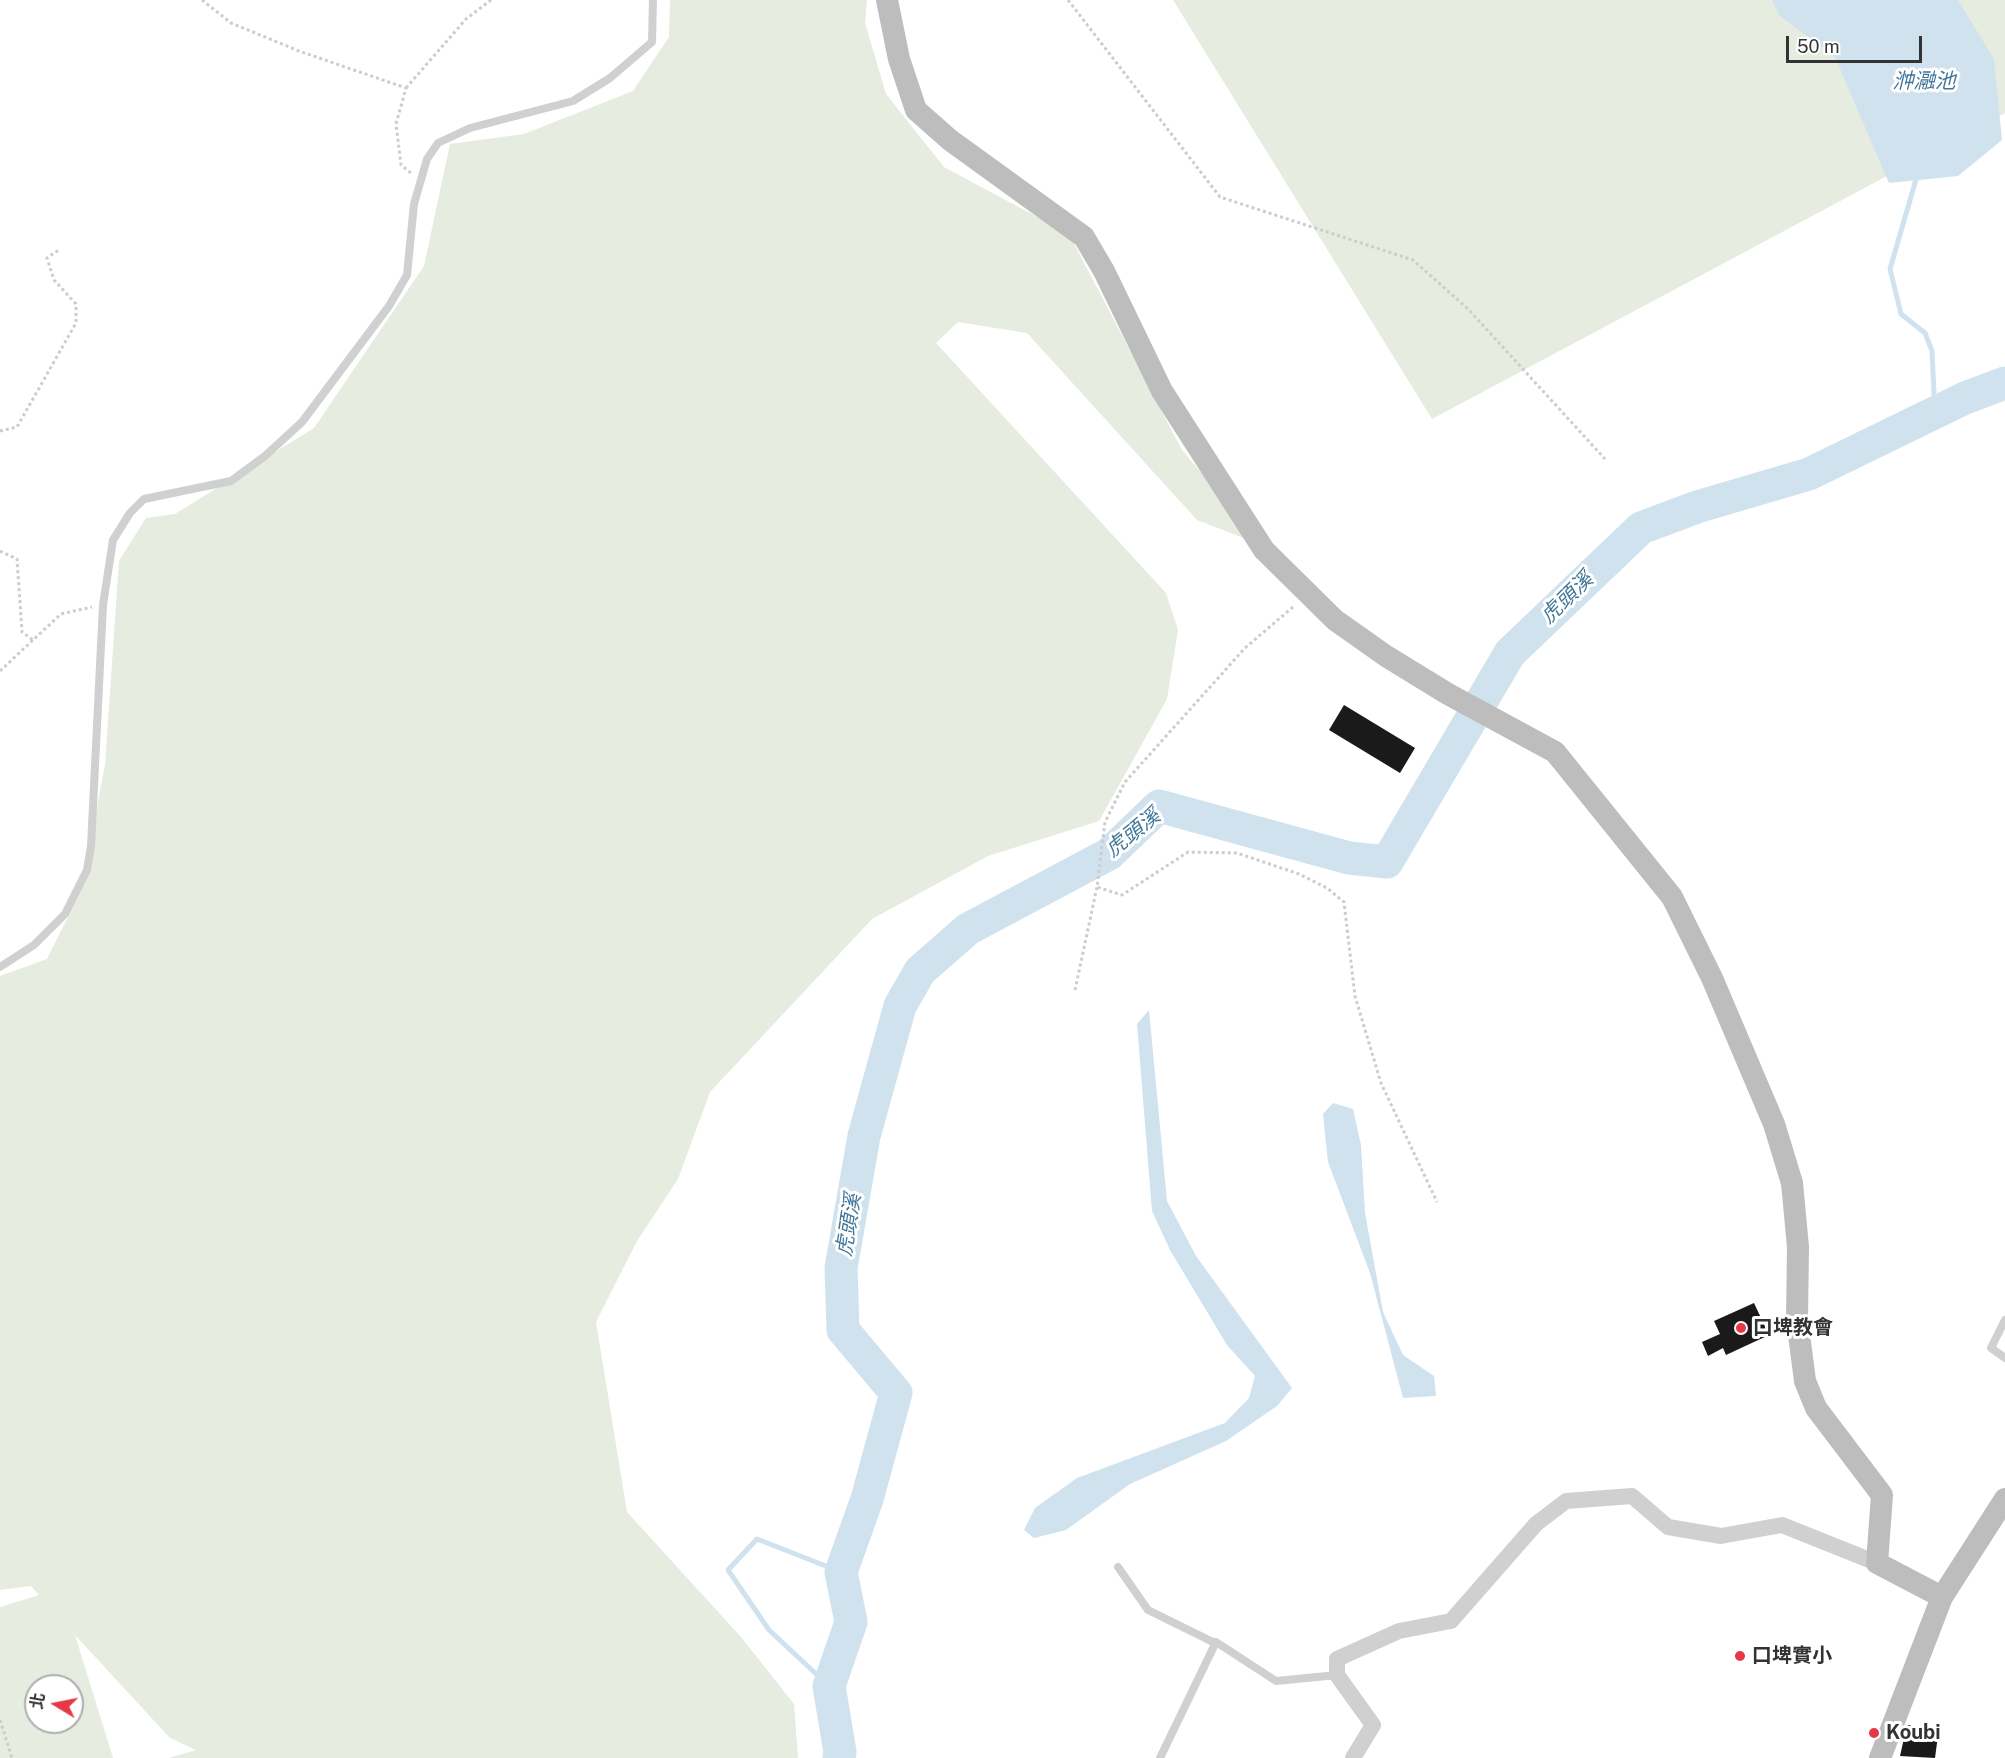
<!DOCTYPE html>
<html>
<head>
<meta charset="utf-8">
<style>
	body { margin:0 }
	#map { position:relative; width:2005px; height:1758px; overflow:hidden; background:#fff; font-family:"Public Sans","Noto Sans TC",sans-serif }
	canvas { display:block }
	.north { position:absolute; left:24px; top:1674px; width:60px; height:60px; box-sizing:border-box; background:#fff; border:2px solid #adadad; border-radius:50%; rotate:280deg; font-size:16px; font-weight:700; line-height:24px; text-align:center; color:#333 }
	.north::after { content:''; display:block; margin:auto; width:21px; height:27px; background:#e63946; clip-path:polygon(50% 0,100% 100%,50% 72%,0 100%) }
	.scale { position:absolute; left:1786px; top:36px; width:136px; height:27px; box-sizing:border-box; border:3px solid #333; border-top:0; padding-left:8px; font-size:18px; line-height:21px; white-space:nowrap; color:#333; -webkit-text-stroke:4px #fff; paint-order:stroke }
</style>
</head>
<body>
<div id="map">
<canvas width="2005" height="1758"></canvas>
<div class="north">北</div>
<div class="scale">50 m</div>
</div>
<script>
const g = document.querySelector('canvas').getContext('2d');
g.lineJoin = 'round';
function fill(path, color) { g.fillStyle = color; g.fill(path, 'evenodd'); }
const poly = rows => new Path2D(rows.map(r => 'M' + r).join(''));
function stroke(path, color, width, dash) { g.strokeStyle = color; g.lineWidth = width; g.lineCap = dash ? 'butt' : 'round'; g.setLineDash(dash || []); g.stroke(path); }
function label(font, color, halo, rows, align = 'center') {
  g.font = font + ' "Public Sans","Noto Sans TC",sans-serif'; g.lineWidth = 6; g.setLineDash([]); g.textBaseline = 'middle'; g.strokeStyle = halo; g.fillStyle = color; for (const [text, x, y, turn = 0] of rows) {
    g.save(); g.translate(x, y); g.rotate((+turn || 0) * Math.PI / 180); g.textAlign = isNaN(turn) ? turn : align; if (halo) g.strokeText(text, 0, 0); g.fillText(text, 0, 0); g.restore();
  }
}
const green = poly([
	[670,0,867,0,865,23,886,94,944,167,1069,234,1182,450,1262,545,1197,520,1027,333,958,322,936,343,1166,593,1178,630,1167,699,1099,821,988,856,872,919,710,1092,678,1179,637,1241,596,1322,627,1512,741,1637,794,1704,798,1758,169,1758,196,1750,170,1738,75,1635,113,1758,0,1758,0,1607,39,1595,31,1586,0,1590,0,976,47,959,81,891,105,765,119,561,146,518,175,514,314,428,424,266,450,144,524,134,633,91,669,37],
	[36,1686,72,1686,72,1722,36,1722],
	[1173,0,2005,0,2005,113,1432,419]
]);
const water = poly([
	[1772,0,1958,0,1994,59,2002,140,1958,176,1889,183,1835,57,1779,15],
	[1149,1010,1167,1201,1196,1256,1292,1388,1277,1406,1226,1441,1130,1484,1066,1530,1034,1538,1024,1530,1035,1508,1077,1478,1225,1423,1249,1398,1255,1376,1227,1345,1170,1250,1152,1211,1137,1024],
	[1333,1103,1353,1109,1361,1145,1365,1213,1383,1312,1403,1355,1434,1376,1436,1396,1403,1398,1370,1273,1328,1162,1323,1114]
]);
const stream = poly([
	[1917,176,1890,269,1901,314,1925,333,1932,351,1935,414],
	[829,1686,769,1630,728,1570,757,1539,841,1572]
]);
const river = poly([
	[839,1758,840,1752,829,1686,851,1622,841,1572,867,1499,896,1393,843,1330,841,1268,864,1136,900,1006,920,971,968,929,1109,854,1159,806,1349,858,1387,862,1510,653,1641,528,1697,507,1809,474,1965,398,2005,383]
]);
const building = poly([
	[1344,705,1415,748,1400,773,1329,730],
	[1754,1303,1769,1335,1726,1355,1723,1348,1708,1356,1702,1342,1720,1334,1714,1321],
	[1907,1725,1939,1728,1935,1758,1900,1756]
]);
const path = poly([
	[202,0,231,23,299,51,406,88,396,124,401,165,411,173],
	[1068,0,1220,197,1413,260,1468,309,1605,459],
	[406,88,466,19,491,0],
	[0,431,17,427,76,323,76,304,54,280,47,258,60,249],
	[0,551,17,559,22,632,33,640,61,614,92,607],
	[1293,607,1245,648,1125,782,1105,822,1097,887,1122,895,1188,852,1237,853,1299,874,1327,888,1344,902,1355,996,1381,1083,1437,1202],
	[0,671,33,640],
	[1075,990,1097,887],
	[0,1720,12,1758]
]);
const lane = poly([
	[0,967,34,945,65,914,87,870,91,846,103,605,113,540,130,513,144,499,231,481,265,456,302,422,389,306,407,275,414,204,427,159,438,143,470,128,573,101,610,78,652,42,653,0],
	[2005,1320,1991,1348,2005,1358],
	[1118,1567,1148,1610,1215,1643],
	[1160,1758,1216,1642,1276,1681,1337,1675]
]);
const street = poly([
	[1353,1758,1373,1725,1337,1675,1337,1659,1399,1631,1451,1621,1536,1524,1566,1501,1632,1496,1668,1527,1721,1536,1782,1525,1877,1563]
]);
const secondary = poly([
	[887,0,899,59,916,110,950,140,1084,237,1104,271,1162,391,1264,550,1335,620,1386,656,1448,694,1555,752,1672,897,1712,978,1774,1124,1792,1183,1798,1247,1797,1319,1805,1381,1816,1408,1882,1495,1877,1563,1942,1597],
	[1880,1758,1942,1597,2005,1499]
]);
const markers = [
	[1741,1328,6,"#e63946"],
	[1740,1656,6,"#e63946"],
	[1874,1733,6,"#e63946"]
];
const poiNames = [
	["口埤教會",1753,1328],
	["口埤實小",1752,1656],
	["Koubi",1886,1733]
];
const waterNames = [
	["浺瀜池",1924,82],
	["虎頭溪",1567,598,-44],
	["虎頭溪",1133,833,-39],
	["虎頭溪",849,1225,-81]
];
fill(green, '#e6ecdf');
fill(water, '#cfe2ee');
stroke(stream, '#cfe2ee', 5);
stroke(river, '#cfe2ee', 33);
fill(building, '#1a1a1a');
stroke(path, '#cdcdcd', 3, [3, 3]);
stroke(lane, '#d0d0d0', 8);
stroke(street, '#d0d0d0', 16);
stroke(secondary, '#bdbdbd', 22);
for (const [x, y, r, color] of markers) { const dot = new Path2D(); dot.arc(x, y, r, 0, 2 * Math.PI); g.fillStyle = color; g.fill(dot); stroke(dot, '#fff', 2); }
label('bold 20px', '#333', '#fff', poiNames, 'left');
label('italic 21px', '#3f7597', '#fff', waterNames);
</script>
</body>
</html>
